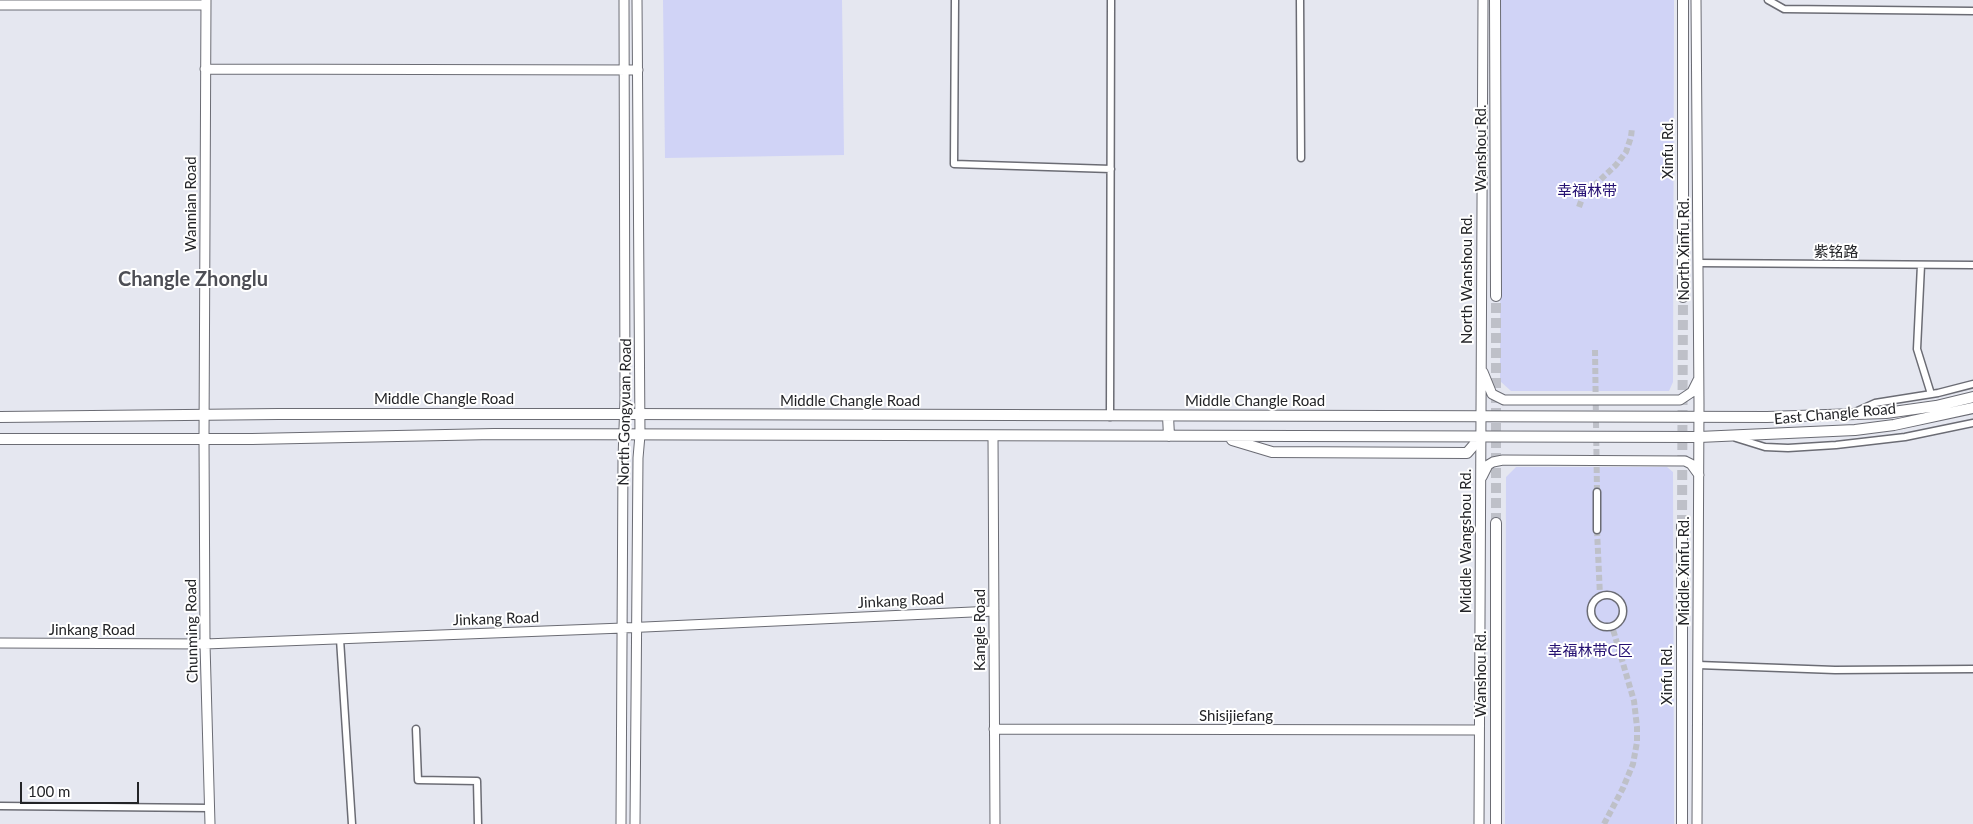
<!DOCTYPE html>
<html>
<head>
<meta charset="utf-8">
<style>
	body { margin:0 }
	#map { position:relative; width:1973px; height:824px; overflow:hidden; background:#e5e7f0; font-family:Lato,sans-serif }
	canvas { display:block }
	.scale { position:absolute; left:20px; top:782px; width:119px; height:22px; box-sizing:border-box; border:2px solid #232427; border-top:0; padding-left:6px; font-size:15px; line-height:18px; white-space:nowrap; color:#232427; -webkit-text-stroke:4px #fff; paint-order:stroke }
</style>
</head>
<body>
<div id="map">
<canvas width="1973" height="824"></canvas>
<div class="scale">100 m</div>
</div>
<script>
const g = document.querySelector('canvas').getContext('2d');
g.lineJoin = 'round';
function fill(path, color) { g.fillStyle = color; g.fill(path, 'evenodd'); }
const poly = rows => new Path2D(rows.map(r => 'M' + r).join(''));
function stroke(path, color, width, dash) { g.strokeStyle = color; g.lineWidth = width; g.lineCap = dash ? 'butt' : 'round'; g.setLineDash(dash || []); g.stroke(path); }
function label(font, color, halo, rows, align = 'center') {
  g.font = font + ' Lato,"Noto Sans SC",sans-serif'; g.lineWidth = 4; g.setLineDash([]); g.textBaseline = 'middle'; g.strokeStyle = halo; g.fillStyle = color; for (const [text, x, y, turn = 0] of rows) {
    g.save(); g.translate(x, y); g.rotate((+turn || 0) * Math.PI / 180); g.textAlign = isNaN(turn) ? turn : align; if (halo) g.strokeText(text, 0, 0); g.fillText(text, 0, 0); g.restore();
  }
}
const green = poly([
	[663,0,842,0,844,155,665,158],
	[1501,0,1674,0,1673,382,1669,391,1511,391,1500,381],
	[1516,467,1667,467,1673,472,1674,824,1505,824,1506,477]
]);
const streetTunnel = poly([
	[1579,207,1583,196,1616,165,1626,152,1631,137,1632,128],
	[1595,350,1597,492],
	[1597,530,1600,596],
	[1604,824,1623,788,1633,764,1637,742,1637,727,1634,701,1612,626]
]);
const primaryTunnel = poly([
	[1496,523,1496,296],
	[1682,525,1683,297]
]);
const street = poly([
	[955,0,954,164,1111,169],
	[1300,0,1301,158],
	[1768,0,1784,9,1973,11],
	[1698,263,1973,265],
	[1921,265,1917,349,1931,394],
	[1855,412,1875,403,1938,393,1973,384],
	[1110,417,1111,0],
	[1736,438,1765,447,1788,448,1836,445,1905,437,1973,423],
	[1597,492,1597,530],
	'1591 611a16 16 0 1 1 32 0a16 16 0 1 1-32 0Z',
	[340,639,352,824],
	[1698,665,1835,670,1973,669],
	[416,729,418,780,477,781,478,824],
	[0,806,210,808]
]);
const secondary = poly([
	[206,0,204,438,205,644,210,824],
	[1696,0,1699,404,1697,824],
	[0,5,206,5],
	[205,69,638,70],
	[1483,372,1492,394,1504,400,1680,400,1692,392,1698,380],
	[993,436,995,824],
	[1482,477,1488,465,1493,462,1503,460,1685,461,1691,464,1699,475],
	[0,643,205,644,623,628,994,611],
	[994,729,1479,730],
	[621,824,623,459,625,399,624,0],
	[635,824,638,458,640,435,637,0],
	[1479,824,1483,0]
]);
const primary = poly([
	[1495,0,1496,296],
	[1683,297,1683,0],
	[1168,416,1169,436],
	[0,417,278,414,625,414,1767,417,1886,413,1936,406,1973,397],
	[0,439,252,439,494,434,1699,437,1855,430,1894,425,1973,408],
	[1232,440,1272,452,1467,453,1480,438],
	[1496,523,1496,824],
	[1682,824,1682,525]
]);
const streetNames = [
	["Wanshou Rd.",1481,148,-90],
	["Xinfu Rd.",1668,149,-90],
	["Wannian Road",191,204,-90],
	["North Xinfu Rd.",1684,249,-90],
	["紫铭路",1836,252],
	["North Wanshou Rd.",1467,279,-90],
	["Middle Changle Road",444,399],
	["Middle Changle Road",850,401],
	["Middle Changle Road",1255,401],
	["North Gongyuan Road",625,412,-89],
	["East Changle Road",1835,414,-5],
	["Middle Wangshou Rd.",1466,541,-90],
	["Middle Xinfu Rd.",1684,571,-90],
	["Jinkang Road",901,601,-3],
	["Jinkang Road",496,619,-2],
	["Jinkang Road",92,630],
	["Kangle Road",980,630,-90],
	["Chunming Road",192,631,-91],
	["Wanshou Rd.",1481,674,-90],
	["Xinfu Rd.",1667,675,-90],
	["Shisijiefang",1236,716]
];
const parkNames = [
	["幸福林带",1587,191],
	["幸福林带C区",1590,651]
];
const districtNames = [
	["Changle Zhonglu",193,280]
];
fill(green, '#d0d3f6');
stroke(streetTunnel, '#bec0c8', 6, [6, 3]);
stroke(primaryTunnel, '#bec0c8', 10, [10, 5]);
stroke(street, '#6b6c74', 9);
stroke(secondary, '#6b6c74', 11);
stroke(primary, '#6b6c74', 12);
stroke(street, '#fff', 6);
stroke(secondary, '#fff', 9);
stroke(primary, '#fff', 10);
label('15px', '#232427', '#fff', streetNames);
label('15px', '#251072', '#fff', parkNames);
label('bold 20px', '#4d4e55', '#fff', districtNames);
</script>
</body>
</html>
